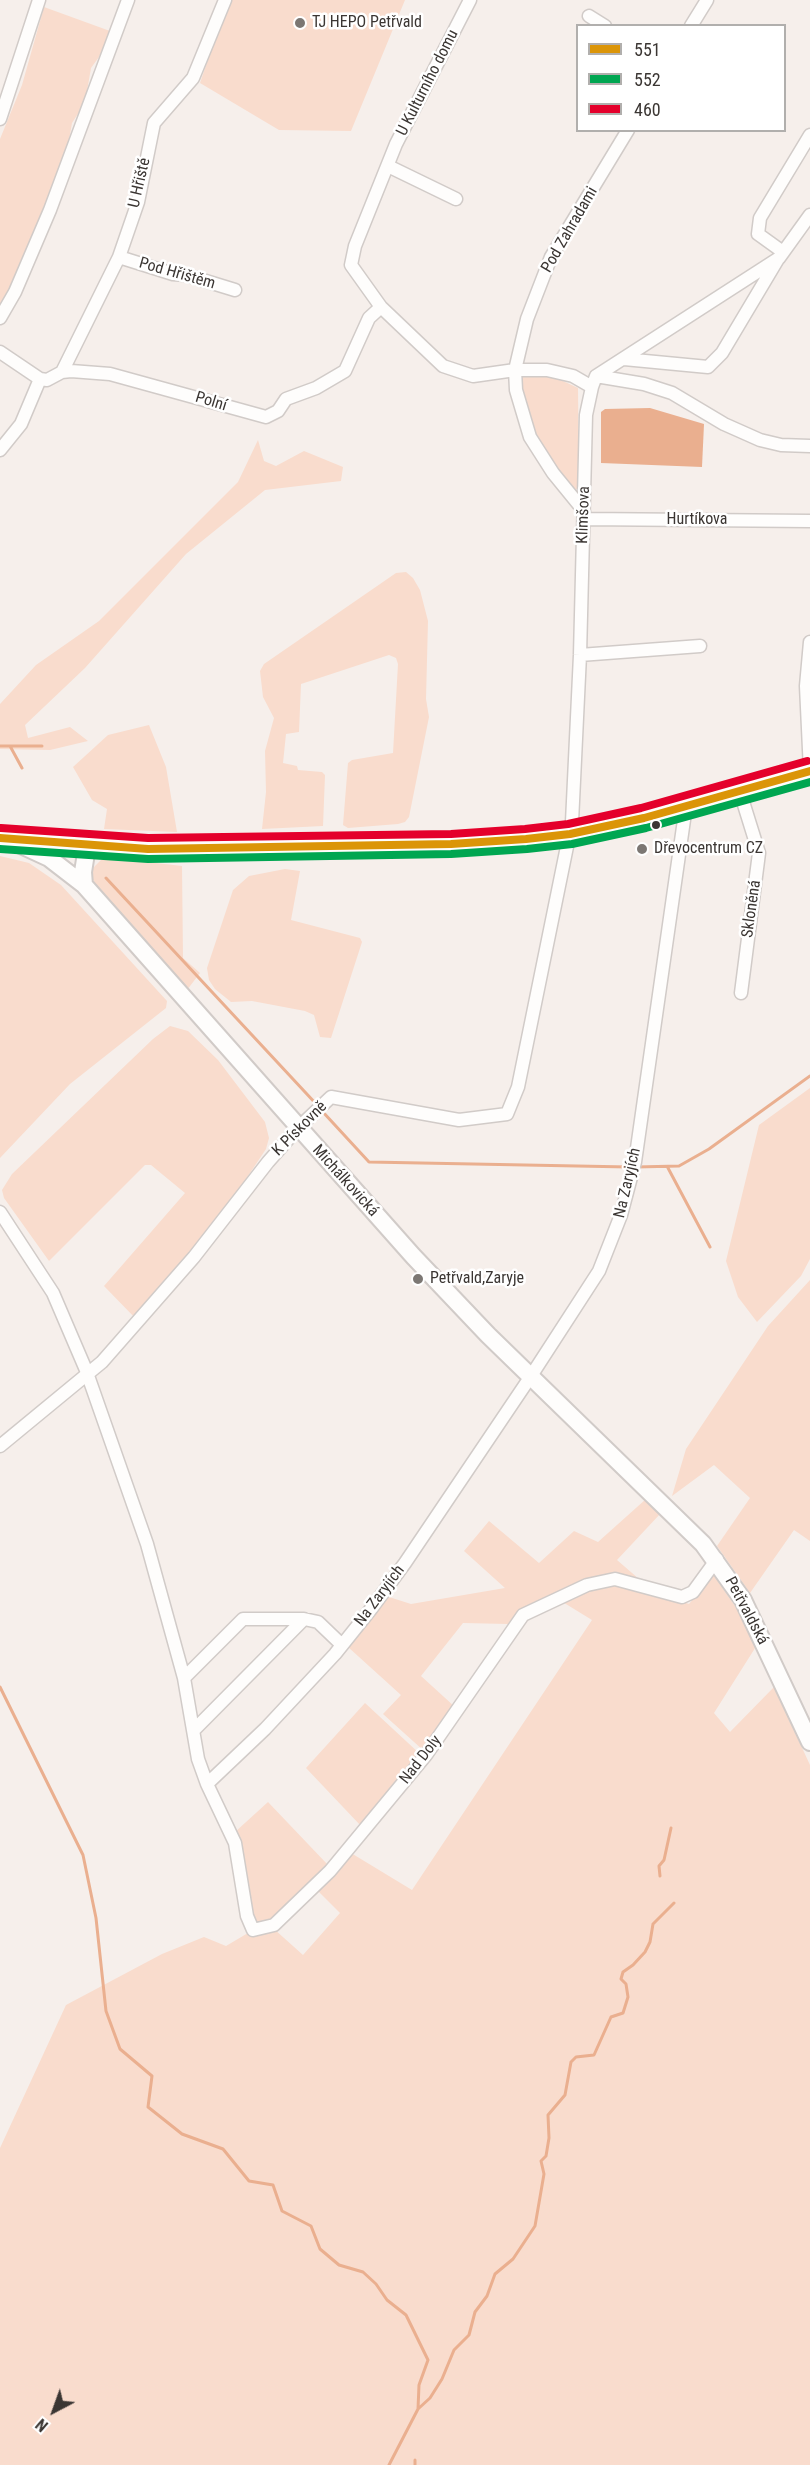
<!DOCTYPE html>
<html>
<head>
<meta charset="utf-8">
<style>
	body { margin:0 }
	#map { position:relative; width:810px; height:2465px; overflow:hidden; background:#f6efeb; font-family:"Roboto Condensed",sans-serif }
	canvas { display:block }
	.legend { position:absolute; left:576px; top:24px; width:210px; height:108px; box-sizing:border-box; background:#fff; border:2px solid #b1afad; margin:0; padding:8px 10px; list-style:none; font-size:18px; color:#3b3633 }
	.legend li { display:flex; align-items:center; gap:12px; height:30px }
	.legend b { width:30px; border:2px solid #b1afad }
	.north { position:absolute; left:24px; top:2381px; width:60px; height:60px; -webkit-text-stroke:4px #fff; paint-order:stroke; rotate:221deg; font-size:16px; font-weight:700; line-height:24px; text-align:center; color:#3b3633 }
	.north::after { content:''; display:block; margin:auto; width:21px; height:27px; background:#3b3633; clip-path:polygon(50% 0,100% 100%,50% 72%,0 100%) }
</style>
</head>
<body>
<div id="map">
<canvas width="810" height="2465"></canvas>
<ul class="legend">
<li><b style="height:8px;background:#db9508"></b>551</li>
<li><b style="height:8px;background:#00a651"></b>552</li>
<li><b style="height:8px;background:#e4002b"></b>460</li>
</ul>
<div class="north">N</div>
</div>
<script>
const g = document.querySelector('canvas').getContext('2d');
g.lineJoin = 'round';
function fill(path, color) { g.fillStyle = color; g.fill(path, 'evenodd'); }
const poly = rows => new Path2D(rows.map(r => 'M' + r).join(''));
function stroke(path, color, width, dash) { g.strokeStyle = color; g.lineWidth = width; g.lineCap = dash ? 'butt' : 'round'; g.setLineDash(dash || []); g.stroke(path); }
function label(font, color, halo, rows, align = 'center') {
  g.font = font + ' "Roboto Condensed",sans-serif'; g.lineWidth = 5; g.setLineDash([]); g.textBaseline = 'middle'; g.strokeStyle = halo; g.fillStyle = color; for (const [text, x, y, turn = 0] of rows) {
    g.save(); g.translate(x, y); g.rotate((+turn || 0) * Math.PI / 180); g.textAlign = isNaN(turn) ? turn : align; if (halo) g.strokeText(text, 0, 0); g.fillText(text, 0, 0); g.restore();
  }
}
const green = poly([
	[228,0,405,0,351,131,279,130,200,83],
	[44,7,110,31,99,57,91,68,85,103,72,123,68,146,50,195,11,288,0,305,0,139,22,85],
	[522,374,548,374,578,388,579,487,573,492,554,468,535,435,522,391],
	[258,440,264,461,276,466,304,451,343,467,341,481,265,490,186,554,85,668,25,725,28,738,70,727,88,741,50,750,0,749,0,704,36,665,99,621,238,482],
	[406,572,413,578,420,590,428,621,426,699,429,717,409,817,405,822,398,824,348,828,343,825,348,763,352,760,393,753,398,664,396,658,389,655,301,684,299,732,286,734,283,763,297,766,298,770,322,772,325,775,323,826,262,829,266,792,265,751,274,718,263,697,260,671,264,664,396,573],
	[149,725,166,767,177,832,104,829,107,809,92,800,73,767,108,735],
	[0,856,29,863,61,885,167,1001,166,1008,70,1084,0,1158],
	[113,858,182,866,183,958,200,973,187,990,97,889,92,877,93,868,101,860],
	[285,869,300,871,291,920,360,938,362,942,331,1038,320,1037,314,1015,305,1011,252,1001,231,1002,215,989,209,980,207,968,233,890,249,876],
	[170,1026,188,1031,218,1060,265,1122,269,1138,266,1149,216,1224,137,1320,104,1286,185,1193,151,1165,145,1165,49,1261,4,1198,2,1190,12,1174,153,1039],
	[810,1088,810,1259,801,1276,757,1322,738,1297,726,1261,759,1125],
	[810,1280,810,1541,794,1530,750,1593,717,1546,750,1498,714,1465,672,1496,686,1449,768,1326],
	[646,1499,661,1513,617,1560,639,1579,617,1573,594,1577,525,1607,508,1624,463,1623,421,1676,455,1707,424,1751,383,1714,401,1695,348,1647,389,1597,411,1604,505,1588,464,1551,489,1521,539,1563,574,1531,598,1542],
	[713,1574,737,1609,757,1645,714,1713,730,1732,774,1687,810,1765,810,2465,0,2465,0,2148,66,2005,162,1954,204,1937,226,1946,248,1933,274,1929,303,1955,340,1913,317,1890,351,1853,412,1890,592,1620,561,1601,609,1584,638,1587,689,1604],
	[365,1703,420,1754,361,1826,306,1768],
	[268,1802,328,1865,271,1922,261,1924,251,1916,235,1832]
]);
const water = poly([
	[650,408,704,424,702,467,601,463,601,412,605,409]
]);
const stream = poly([
	[0,746,42,746],
	[10,746,22,768],
	[106,878,318,1106],
	[322,1111,369,1162,629,1167],
	[636,1167,679,1166,709,1149,810,1076],
	[668,1168,710,1247],
	[0,1687,83,1855,96,1918,106,2011,120,2049,152,2076,148,2107,182,2134,223,2149,249,2181,273,2185,282,2211,311,2226,320,2249,339,2265,363,2272,376,2284,387,2300,406,2315,428,2360,419,2385,418,2409,389,2465],
	[660,1876,659,1866,664,1860,671,1828],
	[418,2409,430,2398,442,2379,454,2350,469,2335,475,2312,487,2296,495,2274,513,2259,535,2226,544,2174,541,2161,546,2156,549,2138,548,2115,565,2095,571,2062,576,2057,594,2055,611,2017,623,2013,628,1997,626,1984,621,1979,623,1972,633,1965,645,1952,650,1942,653,1924,674,1903],
	[415,2460,415,2465]
]);
const street = poly([
	[470,0,396,144,355,246,351,265,381,307,443,366,473,376,515,370,547,370,573,376,592,387],
	[589,16,605,26],
	[691,26,707,0],
	[0,119,39,0],
	[388,166,456,199],
	[783,252,758,234,760,218,810,135],
	[119,257,173,274,186,275,235,290],
	[0,318,15,292,50,210,128,0],
	[0,352,40,379,47,380,62,372,71,371,110,374,266,417,278,411,286,399,316,388,345,371,369,318,381,307],
	[624,359,708,367,722,353,778,259],
	[62,372,119,257,138,202,154,123,193,78,225,0],
	[596,376,644,384,672,393,724,424,760,440,781,445,810,446],
	[0,450,21,424,40,379],
	[584,511,553,473,530,437,516,390,515,370,527,319,551,257,628,130],
	[584,519,810,521],
	[580,655,700,646],
	[810,771,806,686,810,642],
	[740,792,759,853,741,993],
	[0,1212,53,1293,86,1370,147,1544,184,1678,198,1759,207,1784,265,1729,335,1654,371,1609,405,1563,531,1376,599,1271,621,1215,635,1162,686,806],
	[0,1446,102,1362,194,1257,268,1162,298,1128,331,1097,459,1120,507,1114,518,1087,572,822,580,655,586,415,592,387,596,376,779,258,810,215],
	[184,1678,243,1619,304,1619,318,1622,342,1645],
	[194,1730,304,1619],
	[207,1784,235,1843,247,1916,253,1930,274,1925,330,1871,426,1755,523,1615,587,1585,615,1579,682,1597,693,1592,717,1559]
]);
const secondary = poly([
	[10,840,49,858,84,885,413,1256,488,1335,703,1544,743,1600,810,1742],
	[84,885,83,872,87,847]
]);
const primary = poly([
	[0,838,148,849,451,844,526,839,570,834,644,818,810,771]
]);
const bus1 = poly([
	[0,838,148,849,451,844,526,839,570,834,644,818,810,771]
]);
const bus2 = poly([
	[0,849,148,859,451,854,527,849,572,844,646,828,810,782]
]);
const bus3 = poly([
	[1,828,148,838,451,834,525,829,568,824,641,808,807,761]
]);
const markers = [
	[300,23,6,"#7c7773"],
	[656,825,5,"#3b3633"],
	[642,849,6,"#7c7773"],
	[418,1279,6,"#7c7773"]
];
const poiNames = [
	["TJ HEPO Petřvald",312,23],
	["Dřevocentrum CZ",654,849],
	["Petřvald,Zaryje",430,1279]
];
const streetNames = [
	["U Kulturního domu",428,83,-63],
	["U Hřiště",140,183,-77],
	["Pod Zahradami",570,230,-60],
	["Pod Hřištěm",177,274,16],
	["Polní",211,402,17],
	["Klimšova",584,515,-88],
	["Hurtíkova",697,520],
	["Skloněná",752,909,-82],
	["K Pískovně",300,1129,-45],
	["Michálkovická",345,1181,48],
	["Na Zaryjích",628,1183,-77],
	["Na Zaryjích",380,1596,-53],
	["Petřvaldská",746,1611,62],
	["Nad Doly",421,1760,-52]
];
fill(green, '#f9dccd');
fill(water, '#eaaf8f');
stroke(stream, '#eaaf8f', 3);
stroke(street, '#d1cbc8', 15);
stroke(secondary, '#d1cbc8', 20);
stroke(primary, '#d1cbc8', 21);
stroke(street, '#fefdfc', 12);
stroke(secondary, '#fefdfc', 16);
stroke(primary, '#fefdfc', 18);
stroke(bus1, '#db9508', 8);
stroke(bus2, '#00a651', 8);
stroke(bus3, '#e4002b', 8);
for (const [x, y, r, color] of markers) { const dot = new Path2D(); dot.arc(x, y, r, 0, 2 * Math.PI); g.fillStyle = color; g.fill(dot); stroke(dot, '#fff', 2); }
label('16px', '#3b3633', '#fff', poiNames, 'left');
label('16px', '#3b3633', '#fff', streetNames);
</script>
</body>
</html>
